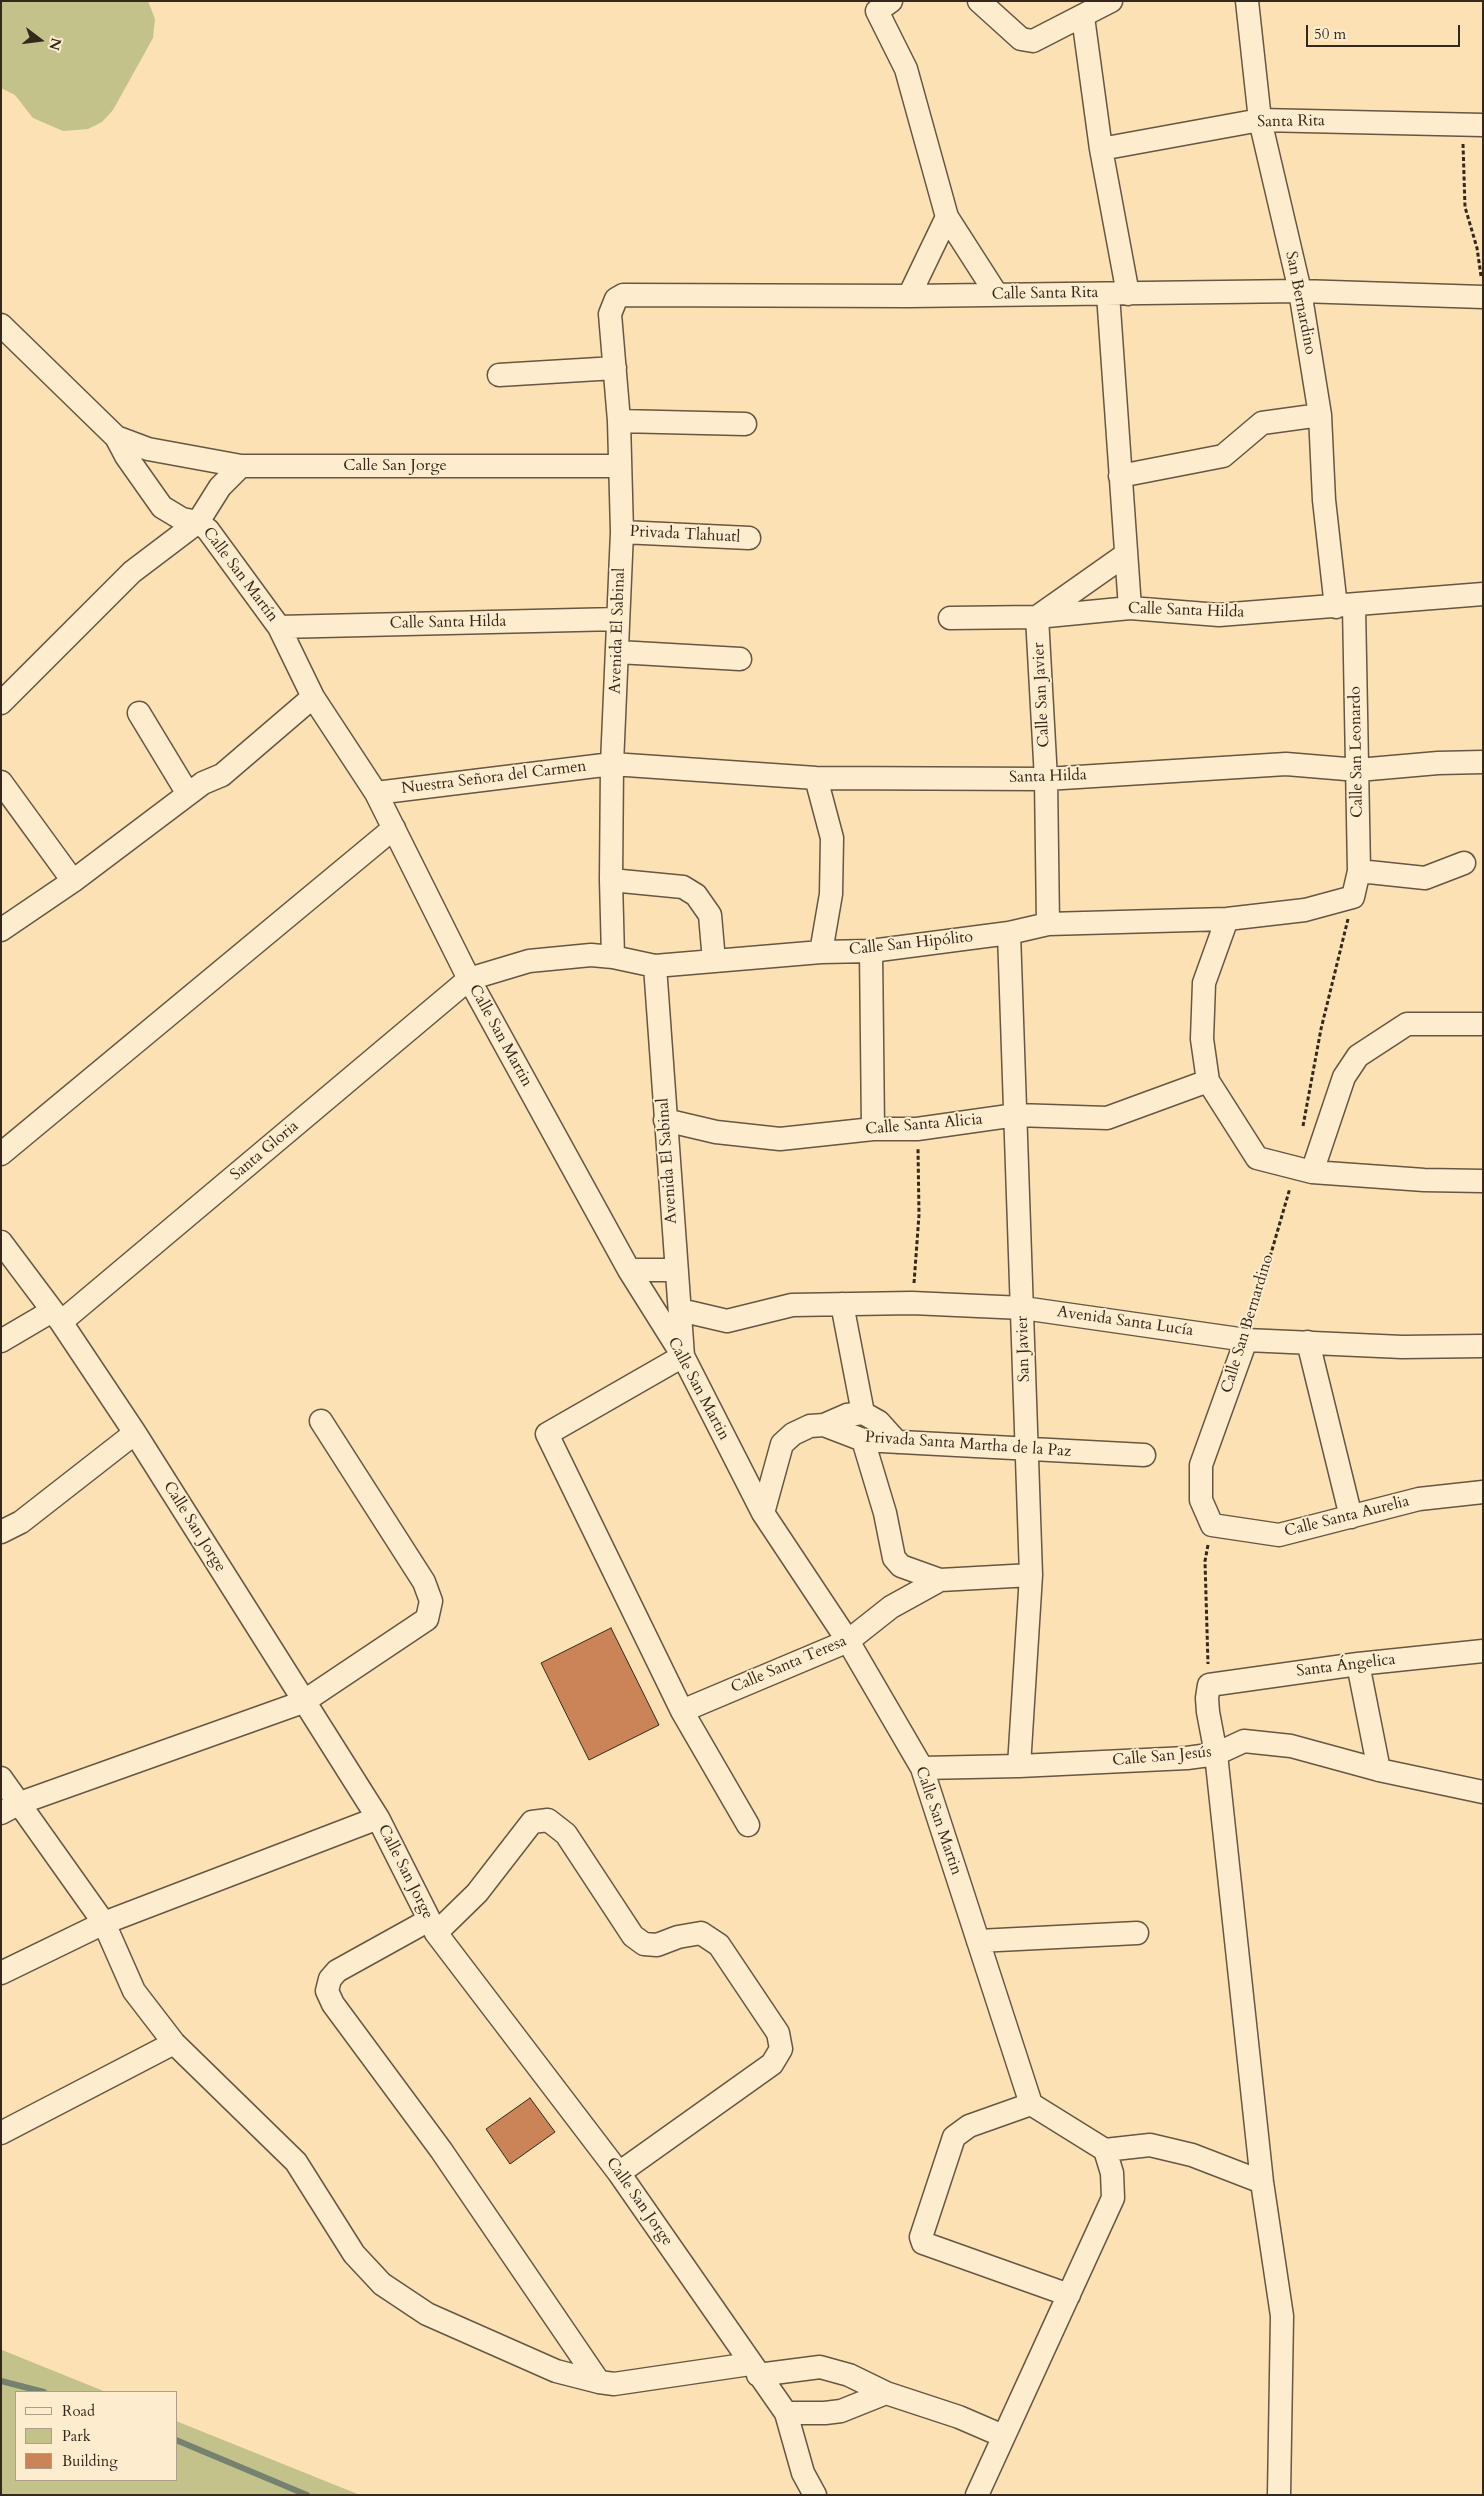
<!DOCTYPE html>
<html>
<head>
<meta charset="utf-8">
<style>
	body { margin:0 }
	#map { position:relative; width:1484px; height:2496px; overflow:hidden; background:#fce1b4; font-family:Cardo,serif }
	canvas { display:block }
	.frame { position:absolute; inset:0; border:2px solid #34281c; pointer-events:none }
	.legend { position:absolute; left:15px; top:2391px; width:162px; height:90px; box-sizing:border-box; background:#fdecce; border:1px solid #ad9e87; margin:0; padding:6px 9px; list-style:none; font-size:15px; color:#34281c }
	.legend li { display:flex; align-items:center; gap:10px; height:25px }
	.legend b { width:25px; border:1px solid #ad9e87 }
	.north { position:absolute; left:15px; top:15px; width:50px; height:50px; -webkit-text-stroke:4px #fdecce; paint-order:stroke; rotate:105deg; font-size:14px; font-weight:700; line-height:20px; text-align:center; color:#34281c }
	.north::after { content:''; display:block; margin:auto; width:18px; height:22px; background:#34281c; clip-path:polygon(50% 0,100% 100%,50% 72%,0 100%) }
	.scale { position:absolute; left:1306px; top:25px; width:154px; height:22px; box-sizing:border-box; border:2px solid #34281c; border-top:0; padding-left:6px; font-size:15px; line-height:18px; white-space:nowrap; color:#34281c; -webkit-text-stroke:4px #fdecce; paint-order:stroke }
</style>
</head>
<body>
<div id="map">
<canvas width="1484" height="2496"></canvas>
<div class="frame"></div>
<ul class="legend">
<li><b style="height:6px;background:#fdecce"></b>Road</li>
<li><b style="height:14px;background:#c3c28a"></b>Park</li>
<li><b style="height:14px;background:#ca8457"></b>Building</li>
</ul>
<div class="north">N</div>
<div class="scale">50 m</div>
</div>
<script>
const g = document.querySelector('canvas').getContext('2d');
g.lineJoin = 'round';
function fill(path, color) { g.fillStyle = color; g.fill(path, 'evenodd'); }
const poly = rows => new Path2D(rows.map(r => 'M' + r).join(''));
function stroke(path, color, width, dash) { g.strokeStyle = color; g.lineWidth = width; g.lineCap = dash ? 'butt' : 'round'; g.setLineDash(dash || []); g.stroke(path); }
function label(font, color, halo, rows, align = 'center') {
  g.font = font + ' Cardo,serif'; g.lineWidth = 4; g.setLineDash([]); g.textBaseline = 'middle'; g.strokeStyle = halo; g.fillStyle = color; for (const [text, x, y, turn = 0] of rows) {
    g.save(); g.translate(x, y); g.rotate((+turn || 0) * Math.PI / 180); g.textAlign = isNaN(turn) ? turn : align; if (halo) g.strokeText(text, 0, 0); g.fillText(text, 0, 0); g.restore();
  }
}
const green = poly([
	[1,1,148,1,155,19,153,38,113,110,102,122,88,129,63,131,33,118,15,95,1,88],
	[1,2346,2,2350,106,2392,16,2392,16,2480,176,2480,176,2421,360,2495,1,2495]
]);
const stream = poly([
	[1,2381,44,2392],
	[176,2440,307,2495]
]);
const building = poly([
	[611,1628,659,1725,589,1760,541,1663,611,1628],
	[530,2098,555,2132,510,2164,486,2129,530,2098]
]);
const path = poly([
	[1463,144,1465,207,1477,248,1481,276],
	[1303,1126,1321,1029,1348,919],
	[914,1283,919,1215,918,1149],
	[1252,1319,1290,1188],
	[1208,1545,1205,1561,1208,1664]
]);
const minor = poly([
	[891,1,877,11,906,69,947,217,997,295],
	[979,1,1021,39,1033,41,1111,1],
	[1247,1,1260,120,1300,291,1320,415,1324,500,1336,607],
	[1083,17,1101,149,1128,294],
	[1101,149,1260,120,1483,125],
	[1108,294,1130,608],
	[909,296,947,217],
	[1,325,116,437,126,456,162,507,182,519,198,522,208,530,279,627,313,697,376,793,469,979,629,1270,683,1356,763,1513,848,1641,922,1768,1031,2104],
	[499,375,615,368],
	[619,421,745,424],
	[116,437,148,449,241,466],
	[1120,476,1223,456,1262,423,1320,415],
	[622,532,749,538],
	[950,618,1037,617,1130,608,1219,615,1483,594],
	[279,627,618,619],
	[618,652,740,659],
	[1,703,132,572,198,522,220,487,241,466,620,466],
	[139,713,188,794],
	[816,778,832,838,831,894,821,952],
	[1,782,73,881],
	[376,793,612,764,816,778,1046,779,1286,764,1358,770,1438,763,1483,762],
	[1359,871,1425,878,1464,863],
	[611,880,683,887,696,895,710,915,714,961],
	[1227,919,1204,983,1202,1039,1208,1081,1257,1158,1312,1172,1424,1180,1483,1181],
	[1048,924,1046,779,1037,617,1125,555],
	[1,930,73,881,203,783,222,775,313,697],
	[1009,933,1031,1575,1019,1766],
	[871,951,873,1129],
	[613,957,611,880,612,764,622,532,619,421,610,314,616,299,623,295,909,296,1300,291,1483,297],
	[655,966,683,1356,547,1434,682,1711,748,1825],
	[665,1120,716,1132,780,1139,873,1129,917,1129,1016,1115,1107,1118,1208,1081],
	[1,1154,394,828],
	[1312,1172,1344,1077,1358,1056,1407,1024,1483,1024],
	[1,1242,61,1322,135,1433,378,1818,436,1933,619,2173,786,2413,803,2473,815,2495],
	[629,1270,676,1270],
	[842,1304,863,1413],
	[680,1310,727,1321,792,1305,912,1303,1023,1308,1246,1340,1402,1347,1483,1346],
	[61,1322,469,979,529,961,591,955,613,957,655,966,821,952,871,951,1009,933,1048,924,1227,919,1305,910,1353,897,1359,871,1354,606],
	[1246,1340,1201,1465,1201,1500,1212,1525,1279,1535,1419,1499,1483,1492],
	[1,1341,52,1311],
	[1308,1342,1351,1517],
	[824,1425,847,1415,863,1413,879,1422,897,1442],
	[863,1440,885,1513,894,1558,901,1566,940,1580],
	[763,1513,782,1444,793,1434,810,1426,824,1425,863,1440,1144,1455],
	[1,1532,21,1522,135,1433],
	[1358,1664,1379,1770],
	[682,1711,848,1641,891,1607,940,1580,1031,1575],
	[922,1768,1019,1766,1187,1758,1216,1754,1244,1741,1291,1746,1379,1770,1483,1792],
	[1,1778,104,1923,134,1991,174,2043,296,2162,354,2254,382,2284,427,2314,556,2371,599,2382,614,2384,750,2364],
	[1,1813,20,1803,303,1702,427,1619,431,1601,424,1582,321,1421],
	[429,1920,337,1971,330,1979,327,1991,333,2004,441,2150,599,2382],
	[436,1933,477,1893,532,1822,548,1820,566,1834,633,1936,644,1944,657,1945,678,1937,701,1933,719,1945,778,2033,781,2049,772,2064,619,2173],
	[978,1941,1137,1933],
	[1,1973,104,1923,378,1818],
	[1,2133,174,2043],
	[1069,2295,923,2243,921,2237,954,2137,969,2126,1031,2104,1105,2150,1150,2145,1192,2155,1262,2182],
	[758,2375,820,2367,849,2375,886,2393],
	[786,2413,825,2413,841,2411,886,2393,959,2417,1003,2436],
	[977,2495,1113,2198,1112,2173,1105,2150],
	[1279,2495,1282,2316,1262,2182,1216,1754,1208,1712,1207,1698,1209,1685,1358,1664,1483,1651]
]);
const streetNames = [
	["Santa Rita",1291,122,-1],
	["Calle Santa Rita",1045,294,-1],
	["San Bernardino",1300,303,79],
	["Calle San Jorge",395,466],
	["Privada Tlahuatl",685,535,3],
	["Calle San Martín",240,575,53],
	["Calle Santa Hilda",1186,611,2],
	["Calle Santa Hilda",448,623,-1],
	["Avenida El Sabinal",618,631,-88],
	["Calle San Javier",1042,695,-93],
	["Calle San Leonardo",1357,752,-91],
	["Santa Hilda",1048,777,-2],
	["Nuestra Señora del Carmen",494,778,-7],
	["Calle San Hipólito",911,944,-6],
	["Calle San Martin",500,1036,61],
	["Calle Santa Alicia",924,1125,-5],
	["Santa Gloria",265,1151,-40],
	["Avenida El Sabinal",668,1161,-94],
	["Avenida Santa Lucía",1125,1322,8],
	["Calle San Bernardino",1248,1324,-73],
	["San Javier",1024,1349,-92],
	["Calle San Martin",698,1389,62],
	["Privada Santa Martha de la Paz",968,1445,4],
	["Calle Santa Aurelia",1347,1517,-14],
	["Calle San Jorge",194,1527,58],
	["Calle Santa Teresa",789,1665,-23],
	["Santa Ángelica",1346,1666,-7],
	["Calle San Jesús",1162,1757,-5],
	["Calle San Martin",938,1821,71],
	["Calle San Jorge",405,1872,63],
	["Calle San Jorge",639,2202,55]
];
fill(green, '#c3c28a');
stroke(stream, '#758270', 6);
fill(building, '#ca8457');
stroke(building, '#34281c', 1);
stroke(minor, '#665642', 25);
stroke(path, '#34281c', 3, [4, 2.5]);
stroke(minor, '#fdecce', 22);
label('16px', '#34281c', '#fdecce', streetNames);
</script>
</body>
</html>
